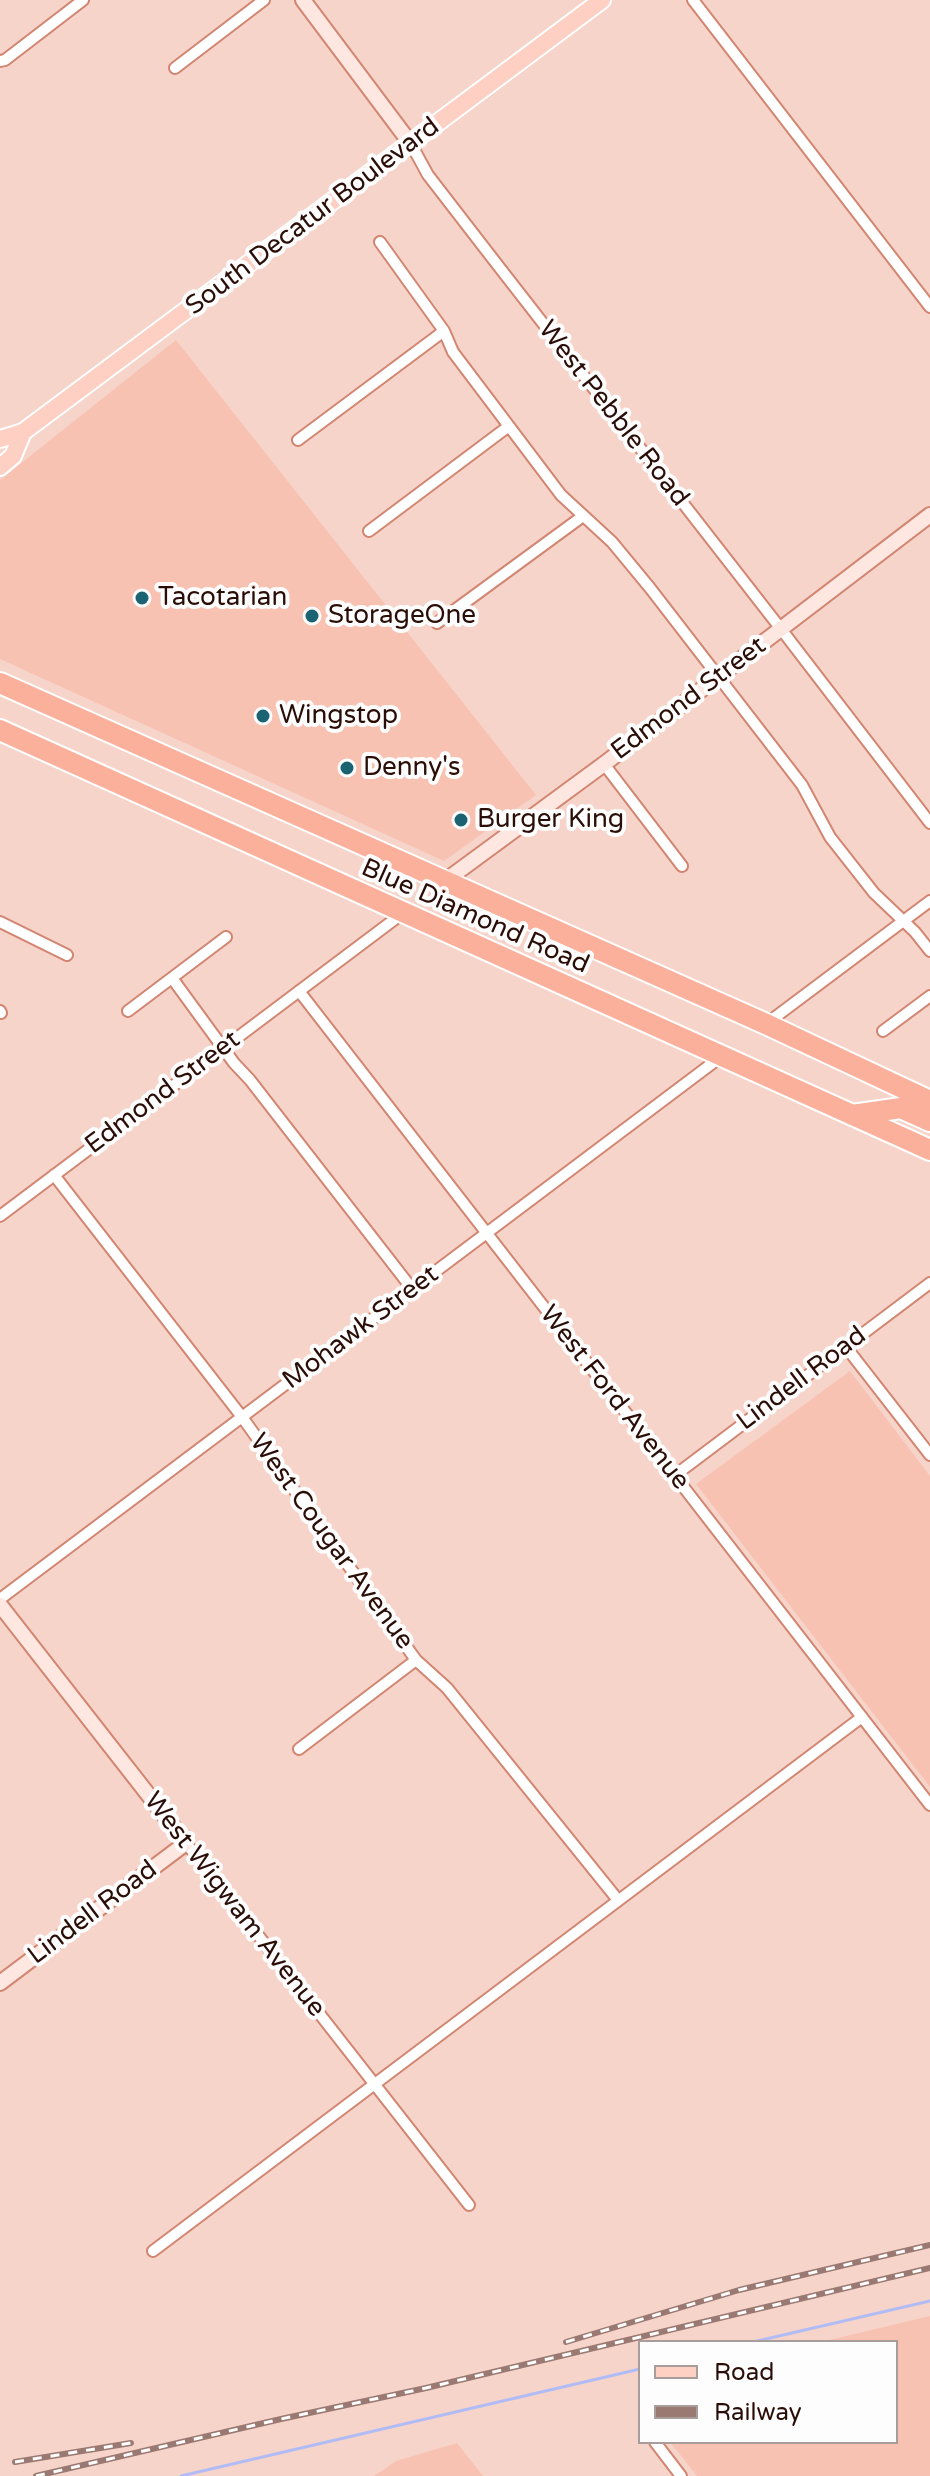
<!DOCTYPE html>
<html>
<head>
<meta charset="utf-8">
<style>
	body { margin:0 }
	#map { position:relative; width:930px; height:2476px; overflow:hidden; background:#f6d4ca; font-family:"Varela Round",sans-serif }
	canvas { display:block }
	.legend { position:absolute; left:638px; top:2340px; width:260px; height:104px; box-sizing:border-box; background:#fdfdfd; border:2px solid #a89d9a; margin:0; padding:10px 14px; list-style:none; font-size:24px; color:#290d06 }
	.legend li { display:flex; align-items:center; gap:16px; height:40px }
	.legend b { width:40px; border:2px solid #a89d9a }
</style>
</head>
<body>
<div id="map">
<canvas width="930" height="2476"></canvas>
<ul class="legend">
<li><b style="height:10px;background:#fdd0c3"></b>Road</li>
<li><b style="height:10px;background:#997971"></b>Railway</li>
</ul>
</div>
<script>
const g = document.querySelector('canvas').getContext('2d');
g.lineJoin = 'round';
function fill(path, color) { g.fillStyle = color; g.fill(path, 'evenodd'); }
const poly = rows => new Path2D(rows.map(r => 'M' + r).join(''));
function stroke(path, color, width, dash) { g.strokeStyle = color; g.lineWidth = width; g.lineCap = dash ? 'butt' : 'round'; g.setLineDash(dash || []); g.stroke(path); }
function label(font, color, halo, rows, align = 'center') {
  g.font = font + ' "Varela Round",sans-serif'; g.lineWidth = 8; g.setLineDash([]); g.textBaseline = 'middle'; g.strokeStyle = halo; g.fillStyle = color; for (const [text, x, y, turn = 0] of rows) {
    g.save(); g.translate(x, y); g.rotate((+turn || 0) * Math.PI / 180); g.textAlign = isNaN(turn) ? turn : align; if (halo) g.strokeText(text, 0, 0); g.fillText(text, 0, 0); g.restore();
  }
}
const built = poly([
	[176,340,536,795,444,861,0,659,0,480],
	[850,1371,930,1476,930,1787,696,1484],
	[930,2316,930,2476,697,2476,670,2442,896,2442,896,2342,821,2342],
	[457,2443,483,2476,374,2476,396,2461]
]);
const stream = poly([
	[753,2342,930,2301],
	[181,2476,640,2369]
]);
const street = poly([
	[693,0,930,307],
	[0,61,5,60,83,0],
	[175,68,264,0],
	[411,144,428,175,496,263,781,629,930,823],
	[380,242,444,331,453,352,561,495,612,542,650,588,802,785,830,837,874,893,915,932,930,951],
	[298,440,444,331],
	[369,531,509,426],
	[437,623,583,516],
	[604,764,682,866],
	[0,922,67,955],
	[172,978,234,1063,250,1080,413,1290],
	[299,991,930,1805],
	[0,1011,1,1013],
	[128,1011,226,937],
	[766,1024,930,901],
	[883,1031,930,996],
	[54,1175,242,1417,416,1660,447,1688,618,1900],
	[0,1216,403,913],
	[846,1347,930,1455],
	[674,1476,930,1283],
	[0,1599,722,1056],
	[299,1749,416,1660],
	[186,1843,469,2205],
	[153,2251,862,1717],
	[655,2442,681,2476]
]);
const secondary = poly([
	[303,0,411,144],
	[445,881,604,764,930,515],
	[0,1605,186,1843,0,1983]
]);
const primary = poly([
	[0,439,23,432,602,0],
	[0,467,13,456,23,432]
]);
const highway = poly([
	[0,683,766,1024,930,1101],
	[0,730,930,1150],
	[852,1115,901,1108,930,1121]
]);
const rail = poly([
	[566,2342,739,2290,930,2245],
	[15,2462,131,2443],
	[36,2476,281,2419,426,2388,930,2268]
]);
const markers = [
	[142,598,8,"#1b6272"],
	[312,616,8,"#1b6272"],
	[263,716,8,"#1b6272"],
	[347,768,8,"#1b6272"],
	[461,820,8,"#1b6272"]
];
const streetNames = [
	["South Decatur Boulevard",313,217,-37],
	["West Pebble Road",613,414,52],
	["Edmond Street",689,699,-37],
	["Blue Diamond Road",475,917,24],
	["Edmond Street",163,1093,-37],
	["Mohawk Street",361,1328,-37],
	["Lindell Road",802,1379,-37],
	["West Ford Avenue",614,1398,52],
	["West Cougar Avenue",331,1542,54],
	["West Wigwam Avenue",234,1905,52],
	["Lindell Road",93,1913,-37]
];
const poiNames = [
	["Tacotarian",158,598],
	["StorageOne",328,616],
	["Wingstop",279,716],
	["Denny's",363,768],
	["Burger King",477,820]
];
fill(built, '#f8c2b3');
stroke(stream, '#b1bcf6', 3);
stroke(street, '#d28570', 14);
stroke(secondary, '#d28570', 18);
stroke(primary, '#fff', 20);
stroke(highway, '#fff', 24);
stroke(street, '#fff', 10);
stroke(secondary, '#fee7e1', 14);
stroke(primary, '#fdd0c3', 16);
stroke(highway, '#fbb09b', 20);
stroke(rail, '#997971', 6);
stroke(rail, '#fdfdfd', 3, [9]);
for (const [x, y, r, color] of markers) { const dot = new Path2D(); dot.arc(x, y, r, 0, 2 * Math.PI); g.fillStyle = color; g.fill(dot); stroke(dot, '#fdfdfd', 3); }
label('26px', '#290d06', '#fdfdfd', streetNames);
label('26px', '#290d06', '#fdfdfd', poiNames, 'left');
</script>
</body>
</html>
